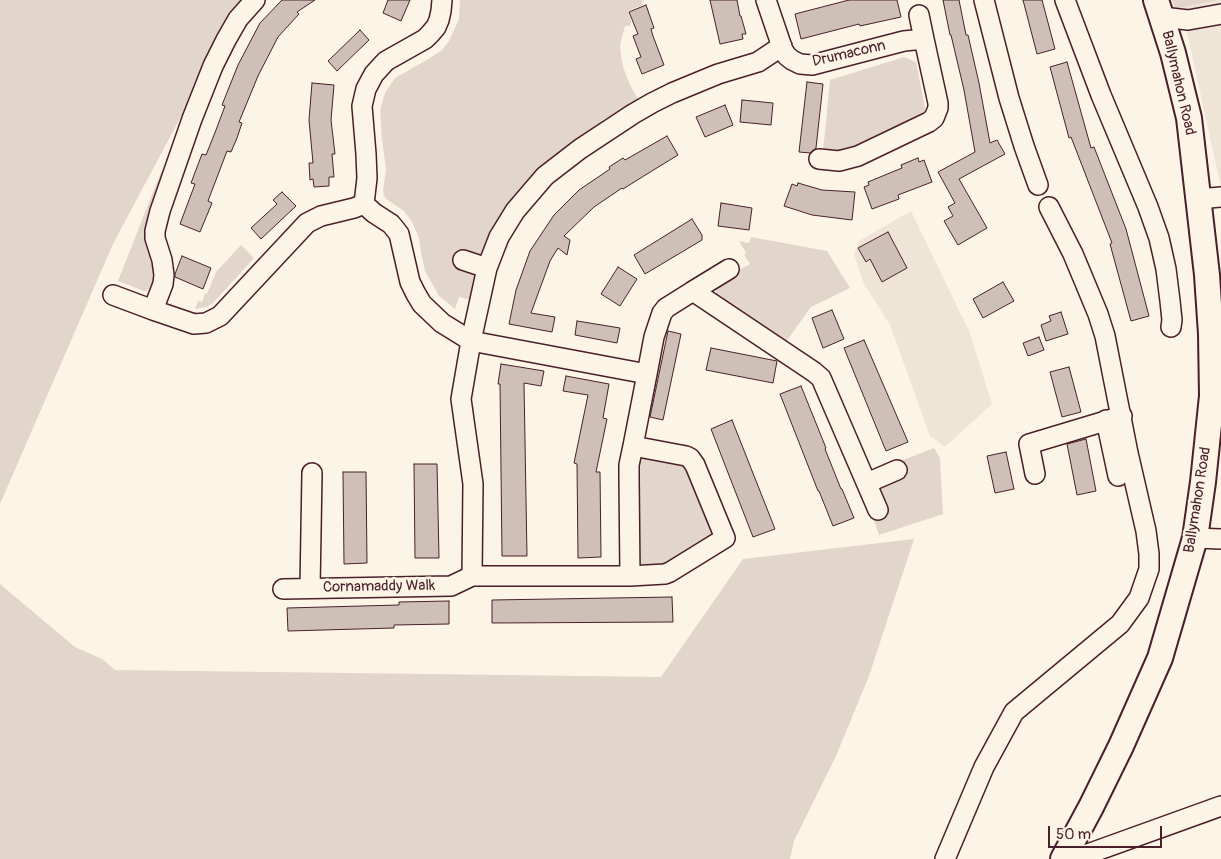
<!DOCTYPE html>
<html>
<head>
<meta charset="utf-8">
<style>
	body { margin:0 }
	#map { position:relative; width:1221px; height:859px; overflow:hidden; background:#fcf5e5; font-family:Pangolin,sans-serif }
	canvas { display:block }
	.scale { position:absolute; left:1048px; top:826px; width:114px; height:22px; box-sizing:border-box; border:2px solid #4a1f2b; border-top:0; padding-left:6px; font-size:15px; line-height:18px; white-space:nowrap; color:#4a1f2b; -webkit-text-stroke:4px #fcf5e5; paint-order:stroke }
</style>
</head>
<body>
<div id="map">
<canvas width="1221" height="859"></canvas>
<div class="scale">50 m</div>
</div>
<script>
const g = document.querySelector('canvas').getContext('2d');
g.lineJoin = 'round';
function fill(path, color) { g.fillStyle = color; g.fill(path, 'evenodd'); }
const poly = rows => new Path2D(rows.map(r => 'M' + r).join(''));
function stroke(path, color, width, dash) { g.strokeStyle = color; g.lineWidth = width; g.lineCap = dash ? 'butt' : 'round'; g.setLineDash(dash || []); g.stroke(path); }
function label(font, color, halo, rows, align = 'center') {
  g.font = font + ' Pangolin,sans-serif'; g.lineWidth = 5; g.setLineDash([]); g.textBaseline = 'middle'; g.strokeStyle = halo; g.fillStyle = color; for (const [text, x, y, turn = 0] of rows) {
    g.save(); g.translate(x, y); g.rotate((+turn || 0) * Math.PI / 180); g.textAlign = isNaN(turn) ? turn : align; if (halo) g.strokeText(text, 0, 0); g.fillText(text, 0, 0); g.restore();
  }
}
const built = poly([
	[1218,0,1221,0,1221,188,1188,37,1180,8],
	[911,211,970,333,992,404,945,447,930,436,890,325,863,282,854,254,859,241]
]);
const green = poly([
	[0,0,243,0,113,244,0,504],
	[460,0,645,0,642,1,643,5,628,11,631,21,630,26,625,26,620,45,621,56,623,67,630,85,638,99,601,121,603,125,482,254,477,257,469,270,473,273,475,277,471,300,459,297,455,309,439,296,425,271,421,253,419,238,412,222,404,211,386,199,384,196,383,190,386,170,382,139,380,110,385,93,395,78,430,58,442,50,449,41,459,19],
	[1172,0,1218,0,1175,9],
	[904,57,916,62,926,113,841,154,823,152,830,80],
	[161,172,165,174,156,276,153,285,151,285,147,291,144,291,118,281],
	[751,237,827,251,850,288,811,307,785,343,717,298,716,292,718,285,722,279,750,264,744,255,746,253,739,241,749,243],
	[241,245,254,258,214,302,207,307,195,309,198,301,202,302,205,293,207,294,216,272],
	[934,448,940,458,943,514,879,535,873,517,878,488,895,463],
	[642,455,686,464,715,535,665,567,639,567,635,473,640,457],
	[914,539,869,676,836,756,794,841,790,859,0,859,0,584,75,647,102,659,115,670,661,677,743,559]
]);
const building = poly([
	[282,0,315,0,297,12,299,14,278,37,258,76,239,122,242,123,237,138,231,152,227,151,208,201,212,203,200,232,180,224,195,184,191,183,202,154,206,155,216,130,225,106,222,105,238,65,260,23,282,0],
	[388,0,410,0,401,21,383,13,388,0],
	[710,0,737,0,740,16,741,16,746,34,742,34,743,39,720,44,710,0],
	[849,0,897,0,901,17,860,26,859,24,801,39,795,14,849,0],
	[943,0,959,0,966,35,968,35,979,83,990,143,997,140,1005,154,959,179,987,228,958,245,944,221,953,216,948,207,955,203,938,172,975,152,964,90,951,35,950,35,943,0],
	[1023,0,1042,0,1055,49,1037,54,1023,0],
	[646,5,654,28,651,29,653,36,664,65,642,74,636,59,641,57,633,36,638,34,629,12,646,5],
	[360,30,369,40,337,71,328,61,360,30],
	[1067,62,1091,148,1094,147,1126,229,1149,316,1131,321,1110,244,1112,243,1071,137,1069,138,1050,67,1067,62],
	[807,82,823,84,816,148,810,153,799,152,807,82],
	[312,83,334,85,331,120,335,154,332,154,334,177,329,177,329,186,314,187,313,179,310,180,309,163,313,163,309,120,312,83],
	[742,100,773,103,771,125,740,122,742,100],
	[725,105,733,125,705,137,696,117,725,105],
	[667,136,678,155,647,174,623,189,622,188,594,207,564,236,570,240,567,255,558,248,550,261,531,313,555,317,552,332,509,324,516,290,530,251,554,215,579,190,610,169,609,167,623,158,625,160,667,136],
	[918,158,919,162,924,160,932,182,898,195,899,199,872,209,864,187,869,185,868,182,902,168,901,165,918,158],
	[798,183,822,190,855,192,852,220,812,215,784,206,792,184,797,186,798,183],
	[282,192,296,206,261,239,251,228,277,204,273,200,282,192],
	[721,203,752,208,749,230,718,226,721,203],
	[692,219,702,235,702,240,645,274,634,255,692,219],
	[888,232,907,268,882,282,870,259,866,262,858,248,888,232],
	[182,256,211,268,203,289,175,277,175,274,182,256],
	[618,267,637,279,620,306,601,294,618,267],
	[1003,282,1014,301,983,318,973,299,1003,282],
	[832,310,844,339,823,348,812,318,832,310],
	[1061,312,1068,334,1046,341,1041,325,1051,321,1049,316,1061,312],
	[577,321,620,328,617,343,575,335,577,321],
	[668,331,681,334,663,420,650,417,668,331],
	[1039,337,1044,350,1028,356,1023,343,1039,337],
	[864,340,908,442,886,451,844,348,864,340],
	[711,348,777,361,773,383,706,370,711,348],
	[501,364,544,371,541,386,524,383,527,556,502,556,500,384,498,384,501,364],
	[1069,367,1081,412,1062,417,1050,372,1069,367],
	[566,376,609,384,603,418,607,419,596,472,600,472,601,557,578,558,577,464,574,463,588,395,563,391,566,376],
	[801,386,826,448,825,449,841,489,842,489,854,518,833,526,819,491,818,491,780,394,801,386],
	[732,420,775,529,753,537,711,429,732,420],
	[1086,439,1096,491,1077,495,1067,444,1086,439],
	[1006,452,1014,489,995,493,987,456,1006,452],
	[414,464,437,464,439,558,415,558,414,464],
	[343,472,366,472,367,563,344,564,343,472],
	[672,597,673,622,492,623,492,600,672,597],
	[449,601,449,624,394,625,394,628,288,631,287,608,399,605,399,602,449,601]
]);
const minor = poly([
	[255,0,238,19,226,40,213,66,192,119,160,211,155,231,155,238,162,260,164,275,163,284,153,310,194,324,206,323,220,316,307,223,321,216,354,208,364,204,367,178,366,154,362,106,366,89,374,74,386,61,425,39,430,34,436,27,439,20,441,11,442,0],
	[766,0,783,50,787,56,792,60,800,64,812,65,877,48,904,41,924,39,938,103,938,108,934,118,929,122,858,156,839,161,819,159],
	[984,0,1009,98,1024,146,1038,185],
	[1065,0,1101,95,1148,207,1159,238,1166,269,1170,301,1172,320,1171,327],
	[919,15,924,39],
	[1162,17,1188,20,1221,14],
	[1198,199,1221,197],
	[364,204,374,213,391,224,399,234,410,282,416,294,422,304,442,323,471,341,647,374,654,337,662,313,666,308,693,291,814,372,821,378,878,510],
	[463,260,487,268],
	[693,291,729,269],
	[113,295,153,310],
	[1106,420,1118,476],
	[633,446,629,465,629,478,630,576,665,574,670,572,725,538,695,465,690,458,686,456,633,446,647,374],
	[1035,474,1029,444,1122,416],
	[867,483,897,470],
	[1195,538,1221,539],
	[630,576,472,576,473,484,461,399,471,341,487,268,499,237,515,211,545,176,580,149,633,114,652,103,672,93,718,74,758,62,782,46],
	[310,588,312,473],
	[283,589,451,586,472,576],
	[1066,853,1085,855,1221,806],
	[945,859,984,767,1014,712,1120,624,1139,598,1149,569,1149,554,1146,531,1128,453,1105,336,1098,314,1073,254,1049,207]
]);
const major = poly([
	[1063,859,1091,807,1121,746,1160,658,1195,538,1203,482,1212,396,1211,334,1207,275,1189,118,1173,53,1156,0]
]);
const streetNames = [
	["Drumaconn",849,54,-13],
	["Ballymahon Road",1178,83,77],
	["Ballymahon Road",1198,500,-81],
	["Cornamaddy Walk",379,587,-1]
];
fill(built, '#eee5d7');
fill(green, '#e2d5ca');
fill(building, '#cfc0b7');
stroke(building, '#4a1f2b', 1);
stroke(minor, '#4a1f2b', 22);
stroke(major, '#4a1f2b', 28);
stroke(minor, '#fcf5e5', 19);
stroke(major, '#fcf5e5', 24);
label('15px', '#4a1f2b', '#fcf5e5', streetNames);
</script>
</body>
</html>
